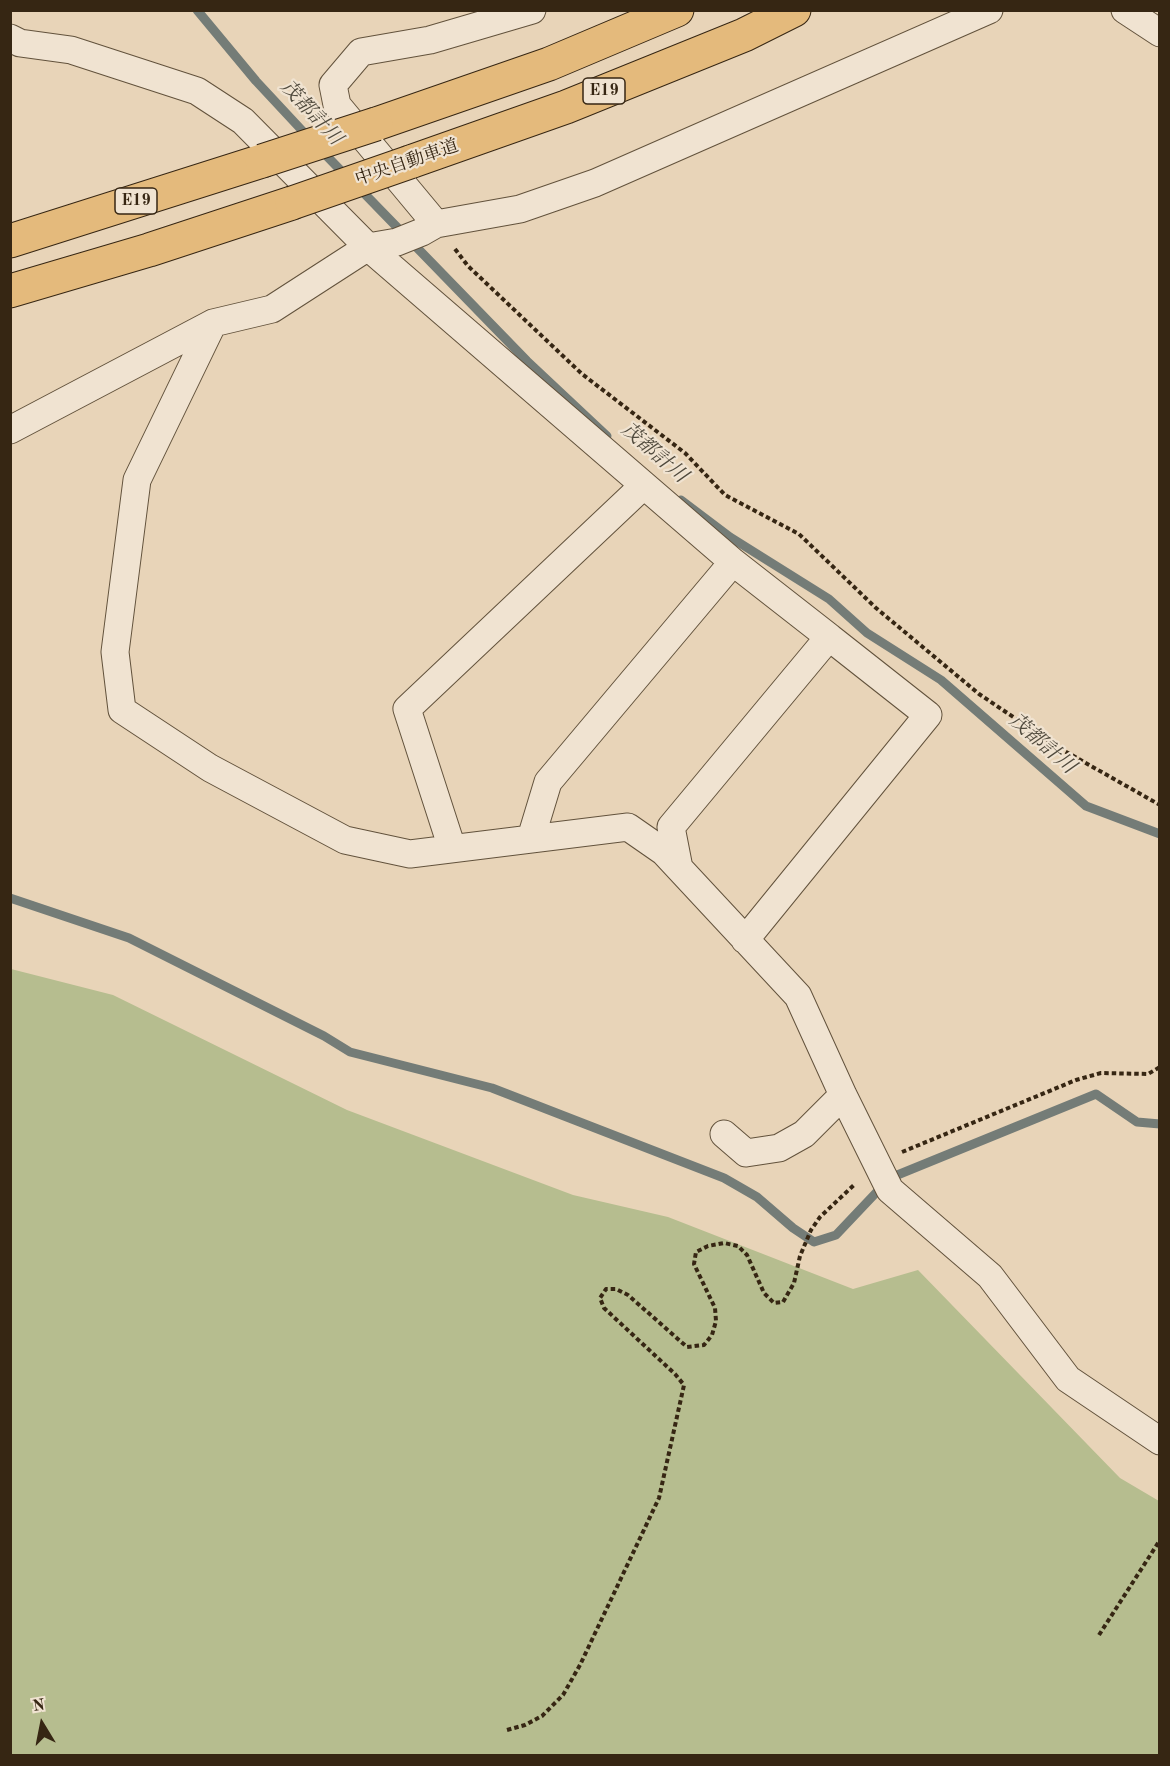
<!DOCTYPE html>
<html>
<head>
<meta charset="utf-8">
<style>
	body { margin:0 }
	#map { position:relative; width:1170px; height:1766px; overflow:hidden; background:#e8d4b8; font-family:"Old Standard TT",serif }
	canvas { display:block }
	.frame { position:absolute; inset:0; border:12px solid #362613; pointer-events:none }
	.north { position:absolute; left:12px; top:1694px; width:60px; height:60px; -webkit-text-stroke:4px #f0e3d1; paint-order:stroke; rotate:350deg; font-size:16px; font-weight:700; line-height:24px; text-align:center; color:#362613 }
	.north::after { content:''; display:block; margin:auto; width:21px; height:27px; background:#362613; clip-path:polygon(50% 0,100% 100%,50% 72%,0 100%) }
</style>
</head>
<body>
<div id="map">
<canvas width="1170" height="1766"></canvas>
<div class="frame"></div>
<div class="north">N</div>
</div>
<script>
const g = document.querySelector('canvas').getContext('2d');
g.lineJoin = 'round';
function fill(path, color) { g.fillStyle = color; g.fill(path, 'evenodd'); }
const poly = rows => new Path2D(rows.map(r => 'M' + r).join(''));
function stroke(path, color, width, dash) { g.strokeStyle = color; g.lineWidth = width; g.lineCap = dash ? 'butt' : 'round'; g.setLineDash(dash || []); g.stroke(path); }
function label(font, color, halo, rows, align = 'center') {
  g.font = font + ' "Old Standard TT","Noto Serif JP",serif'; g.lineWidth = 4.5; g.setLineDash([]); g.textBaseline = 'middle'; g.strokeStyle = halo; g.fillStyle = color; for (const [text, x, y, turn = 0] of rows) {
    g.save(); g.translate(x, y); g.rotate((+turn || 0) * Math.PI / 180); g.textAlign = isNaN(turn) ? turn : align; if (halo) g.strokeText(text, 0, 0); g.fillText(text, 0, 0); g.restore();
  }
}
const green = poly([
	[11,969,113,995,347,1110,573,1195,668,1217,853,1289,918,1270,1120,1478,1159,1501,1159,1755,11,1755]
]);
const stream = poly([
	[197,10,256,81,310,139],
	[320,149,348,178],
	[358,187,527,361,607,436],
	[681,500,730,537,829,599,867,633,941,680,1086,806,1160,834],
	[10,898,129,938,324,1036,350,1052,492,1088,724,1178,757,1197,793,1228,814,1242,836,1235,890,1178,1096,1094,1137,1122,1160,1124]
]);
const path = poly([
	[455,249,468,266,582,374,685,453,725,495,799,534,876,608,979,694,1061,749,1160,805],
	[902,1152,1076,1080,1101,1073,1148,1074,1160,1067],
	[1099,1635,1160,1540],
	[507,1730,525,1725,542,1716,563,1695,580,1665,659,1498,684,1385,675,1374,604,1308,600,1298,606,1289,616,1289,628,1295,687,1347,704,1345,712,1335,716,1321,715,1308,694,1264,696,1252,708,1246,724,1243,738,1246,747,1255,764,1293,774,1303,783,1302,794,1283,800,1256,811,1230,820,1217,855,1184]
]);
const minor = poly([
	[1125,10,1160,33],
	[10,38,20,43,71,50,197,91,243,121,368,247,733,562,829,637,671,827,679,868],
	[436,224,337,105,333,85,361,52,430,40,532,10],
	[213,323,137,480,115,652,122,710,210,768,345,840,410,854,628,827,664,852,798,996,843,1095,890,1190,990,1276,1068,1379,1160,1441],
	[10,430,213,323,272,309,368,247,397,242,422,232,436,224,520,209,595,183,989,10],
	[531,838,548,782,733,562],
	[452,848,407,709,643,486],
	[745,940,928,715,829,637],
	[724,1134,746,1153,779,1148,804,1134,843,1095]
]);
const motorway = poly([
	[376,124,549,64,677,10],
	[410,162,566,107,744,35,794,10],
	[10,241,262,161],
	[10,291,149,250,292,203]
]);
const motorwayBridge = poly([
	[262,161,376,124],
	[292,203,410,162]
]);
const shields = [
	[604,91,42],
	[136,201,42]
];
const shieldNames = [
	["E19",604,91],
	["E19",136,201]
];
const streetNames = [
	["中央自動車道",407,163,-19]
];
const waterNames = [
	["茂都計川",311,113,47],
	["茂都計川",654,453,41],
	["茂都計川",1042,744,41]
];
fill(green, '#b6bd8f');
stroke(stream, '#747c77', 9);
stroke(minor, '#62523c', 29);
stroke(motorway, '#362613', 35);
stroke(path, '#362613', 4, [4.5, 3]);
stroke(minor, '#f0e3d1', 27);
stroke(motorway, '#e4ba7c', 33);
stroke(motorwayBridge, '#362613', 35, []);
stroke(motorwayBridge, '#e4ba7c', 33);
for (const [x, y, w] of shields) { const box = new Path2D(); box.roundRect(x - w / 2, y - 13, w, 26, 4.5); g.fillStyle = '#f0e3d1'; g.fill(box); stroke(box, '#362613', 1.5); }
label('bold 16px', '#362613', null, shieldNames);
label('18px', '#362613', '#f0e3d1', streetNames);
label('italic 20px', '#504a3d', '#f0e3d1', waterNames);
</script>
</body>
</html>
